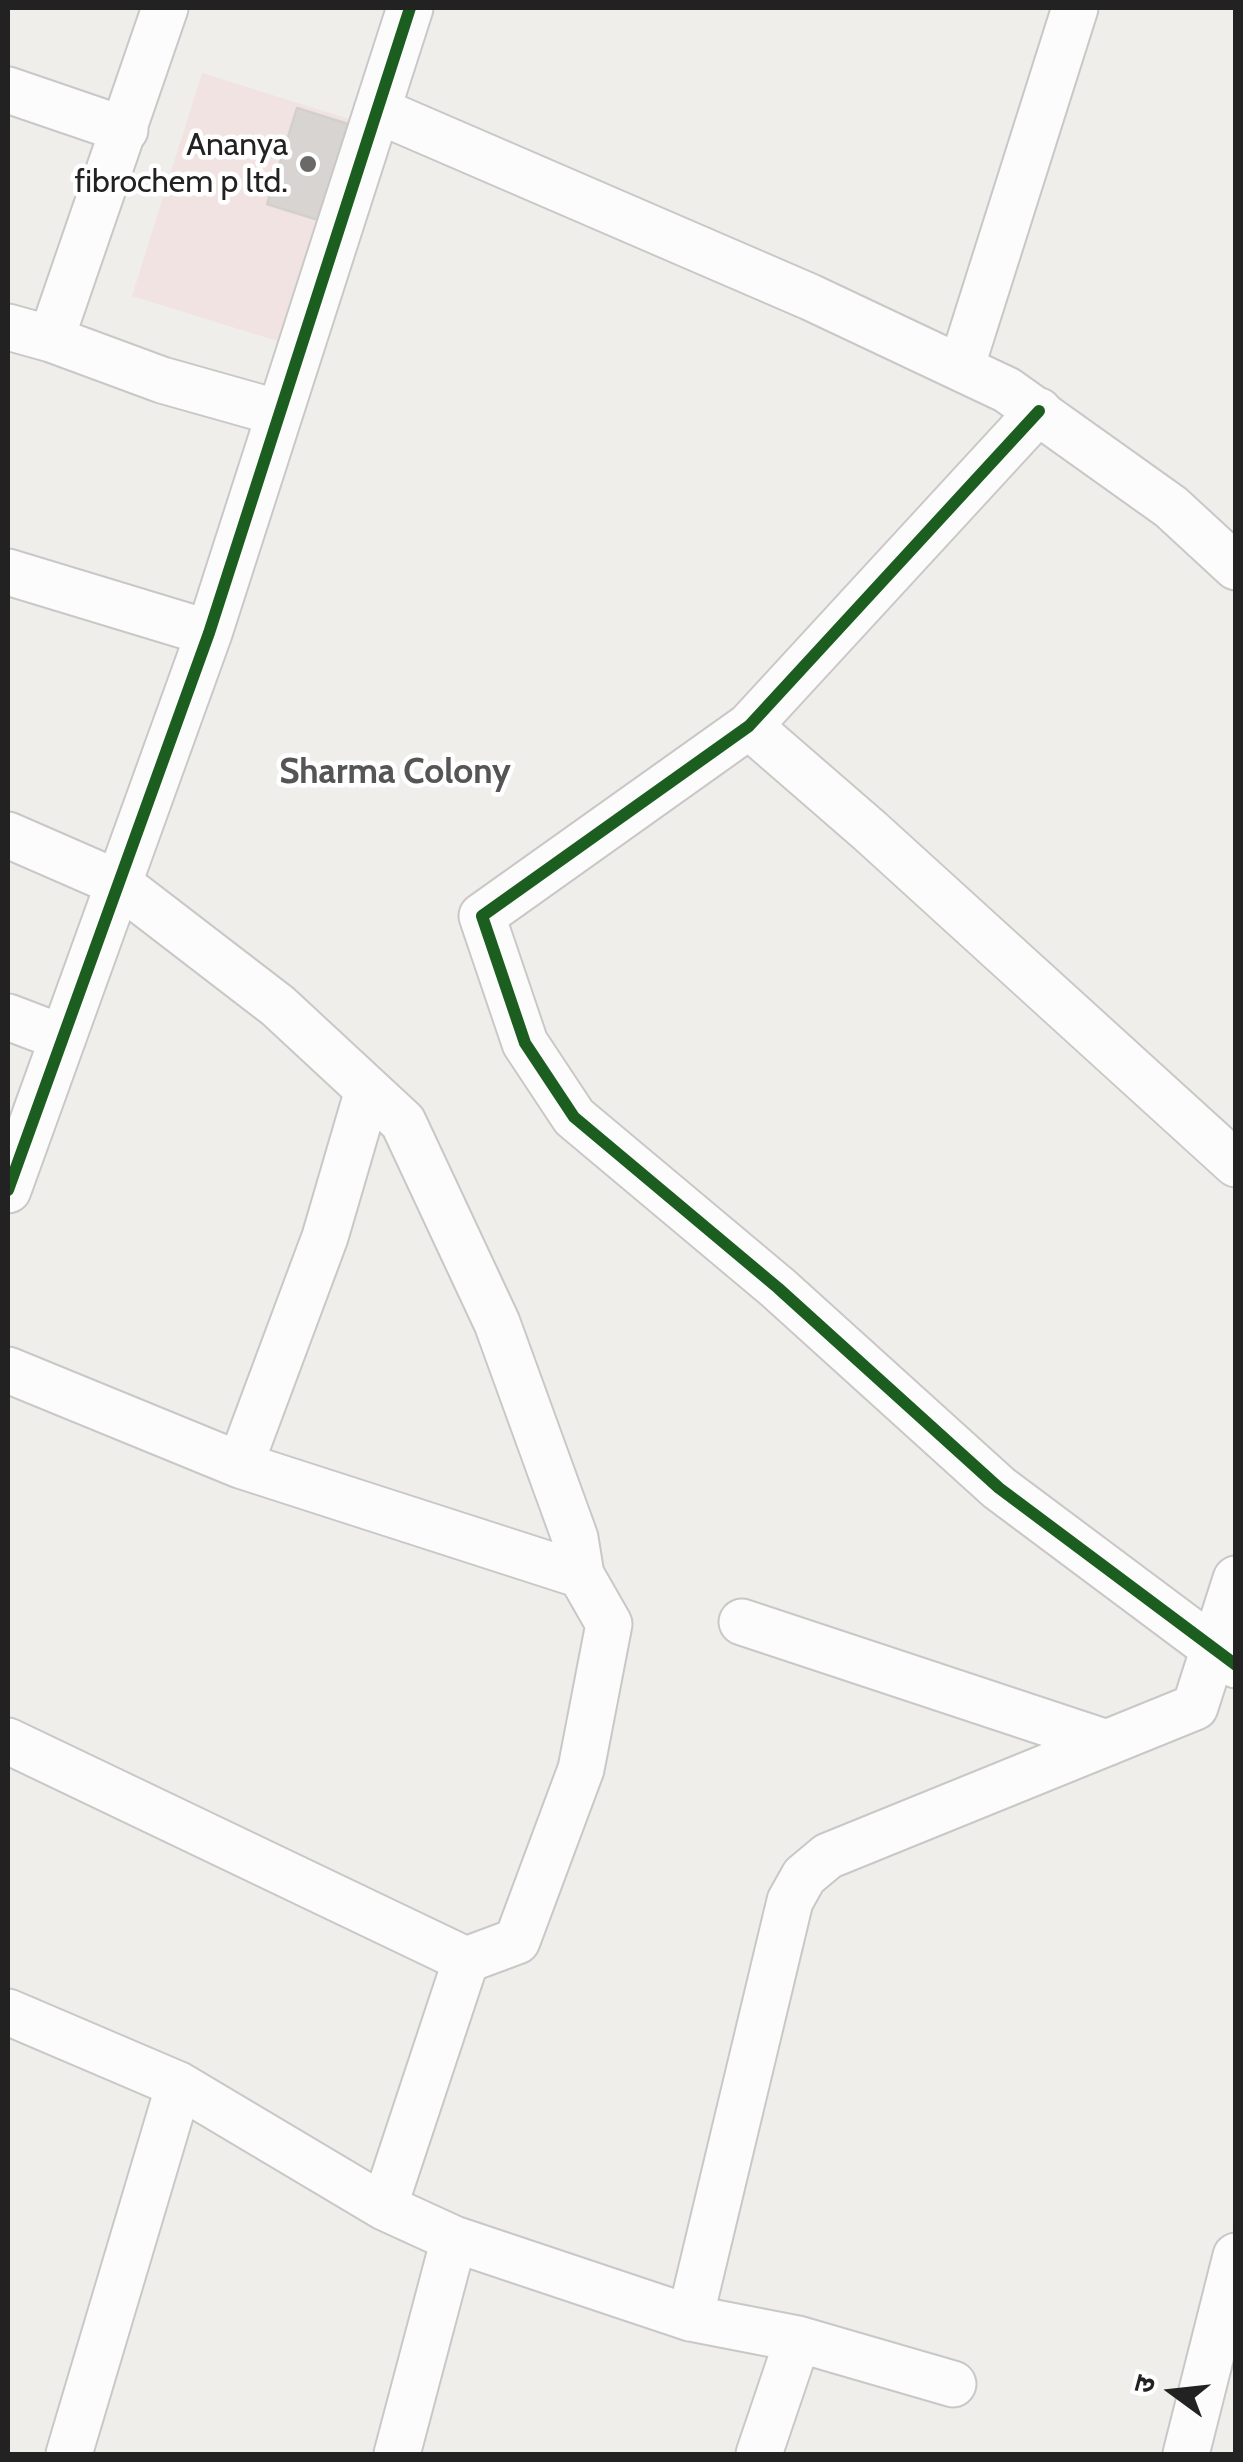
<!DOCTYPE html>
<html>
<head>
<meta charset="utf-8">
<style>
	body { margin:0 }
	#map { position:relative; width:1243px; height:2462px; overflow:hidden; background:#f0eeeb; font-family:Cabin,"Noto Sans Devanagari",sans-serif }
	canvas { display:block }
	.frame { position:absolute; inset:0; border:10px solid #222; pointer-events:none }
	.north { position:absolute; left:1123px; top:2342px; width:100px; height:100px; -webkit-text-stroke:8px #fff; paint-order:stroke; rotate:285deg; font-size:28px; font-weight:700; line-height:40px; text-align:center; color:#222 }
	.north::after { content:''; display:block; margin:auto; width:35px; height:45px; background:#222; clip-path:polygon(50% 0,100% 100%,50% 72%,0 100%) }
</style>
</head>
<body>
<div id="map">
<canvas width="1243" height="2462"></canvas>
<div class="frame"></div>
<div class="north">उ</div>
</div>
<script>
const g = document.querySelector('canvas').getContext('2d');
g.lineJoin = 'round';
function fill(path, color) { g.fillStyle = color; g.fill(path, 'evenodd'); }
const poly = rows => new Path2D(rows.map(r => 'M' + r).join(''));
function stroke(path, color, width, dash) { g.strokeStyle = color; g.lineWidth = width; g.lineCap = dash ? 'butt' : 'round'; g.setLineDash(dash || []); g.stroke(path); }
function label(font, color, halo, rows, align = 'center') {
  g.font = font + ' Cabin,sans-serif'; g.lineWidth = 9; g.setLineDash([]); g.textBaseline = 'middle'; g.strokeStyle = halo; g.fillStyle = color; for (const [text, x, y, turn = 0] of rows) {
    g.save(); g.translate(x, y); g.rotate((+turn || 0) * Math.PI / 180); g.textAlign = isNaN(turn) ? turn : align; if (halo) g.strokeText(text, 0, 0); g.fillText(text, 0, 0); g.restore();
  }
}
const commercial = poly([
	[202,73,359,122,290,345,132,296]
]);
const building = poly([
	[297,108,348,124,318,220,267,204,297,108]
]);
const minor = poly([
	[8,90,125,130],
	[377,110,810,297,1007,390,1171,507,1236,567],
	[8,327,51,339,165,8],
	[51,339,162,380,279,413],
	[961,368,1075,8],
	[1039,411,749,726,482,916,525,1043,574,1117,778,1288,999,1488,1236,1665],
	[8,572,209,633],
	[749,726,870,831,1236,1164],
	[8,835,118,883,278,1006,403,1122,497,1323,575,1538,581,1575],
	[8,1017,63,1038],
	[8,1190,209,633,410,8],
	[8,1370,240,1465,581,1575,609,1624,581,1769,517,1941,466,1960],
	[240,1465,325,1237,368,1090],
	[742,1622,1107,1743],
	[8,1741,466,1960,384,2207],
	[8,2012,179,2085,384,2207,454,2239,397,2454],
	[454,2239,690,2318,798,2339,953,2384],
	[690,2318,790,1901,804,1876,828,1856,1195,1707,1236,1579],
	[69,2454,179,2085],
	[759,2454,798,2339],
	[1186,2454,1236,2256]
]);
const cycleway = poly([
	[1039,411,749,726,482,916,525,1043,574,1117,778,1288,999,1488,1236,1665],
	[8,1190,209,633,410,8]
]);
const markers = [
	[308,164,10,"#6a6968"]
];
const poiNames = [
	["Ananya",288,146],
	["fibrochem p ltd.",288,183]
];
const neighbourhoodNames = [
	["Sharma Colony",395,773]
];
fill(commercial, '#f1e3e1');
fill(building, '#d7d4d2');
stroke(building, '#d3d0cc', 2.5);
stroke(minor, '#c9c8c7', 49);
stroke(minor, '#fdfcfc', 45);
stroke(cycleway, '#1b5e20', 12);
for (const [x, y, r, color] of markers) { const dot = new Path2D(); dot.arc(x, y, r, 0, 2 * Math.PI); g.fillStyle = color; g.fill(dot); stroke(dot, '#fff', 4); }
label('32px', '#222', '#fff', poiNames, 'right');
label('bold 35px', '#555', '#fff', neighbourhoodNames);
</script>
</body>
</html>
